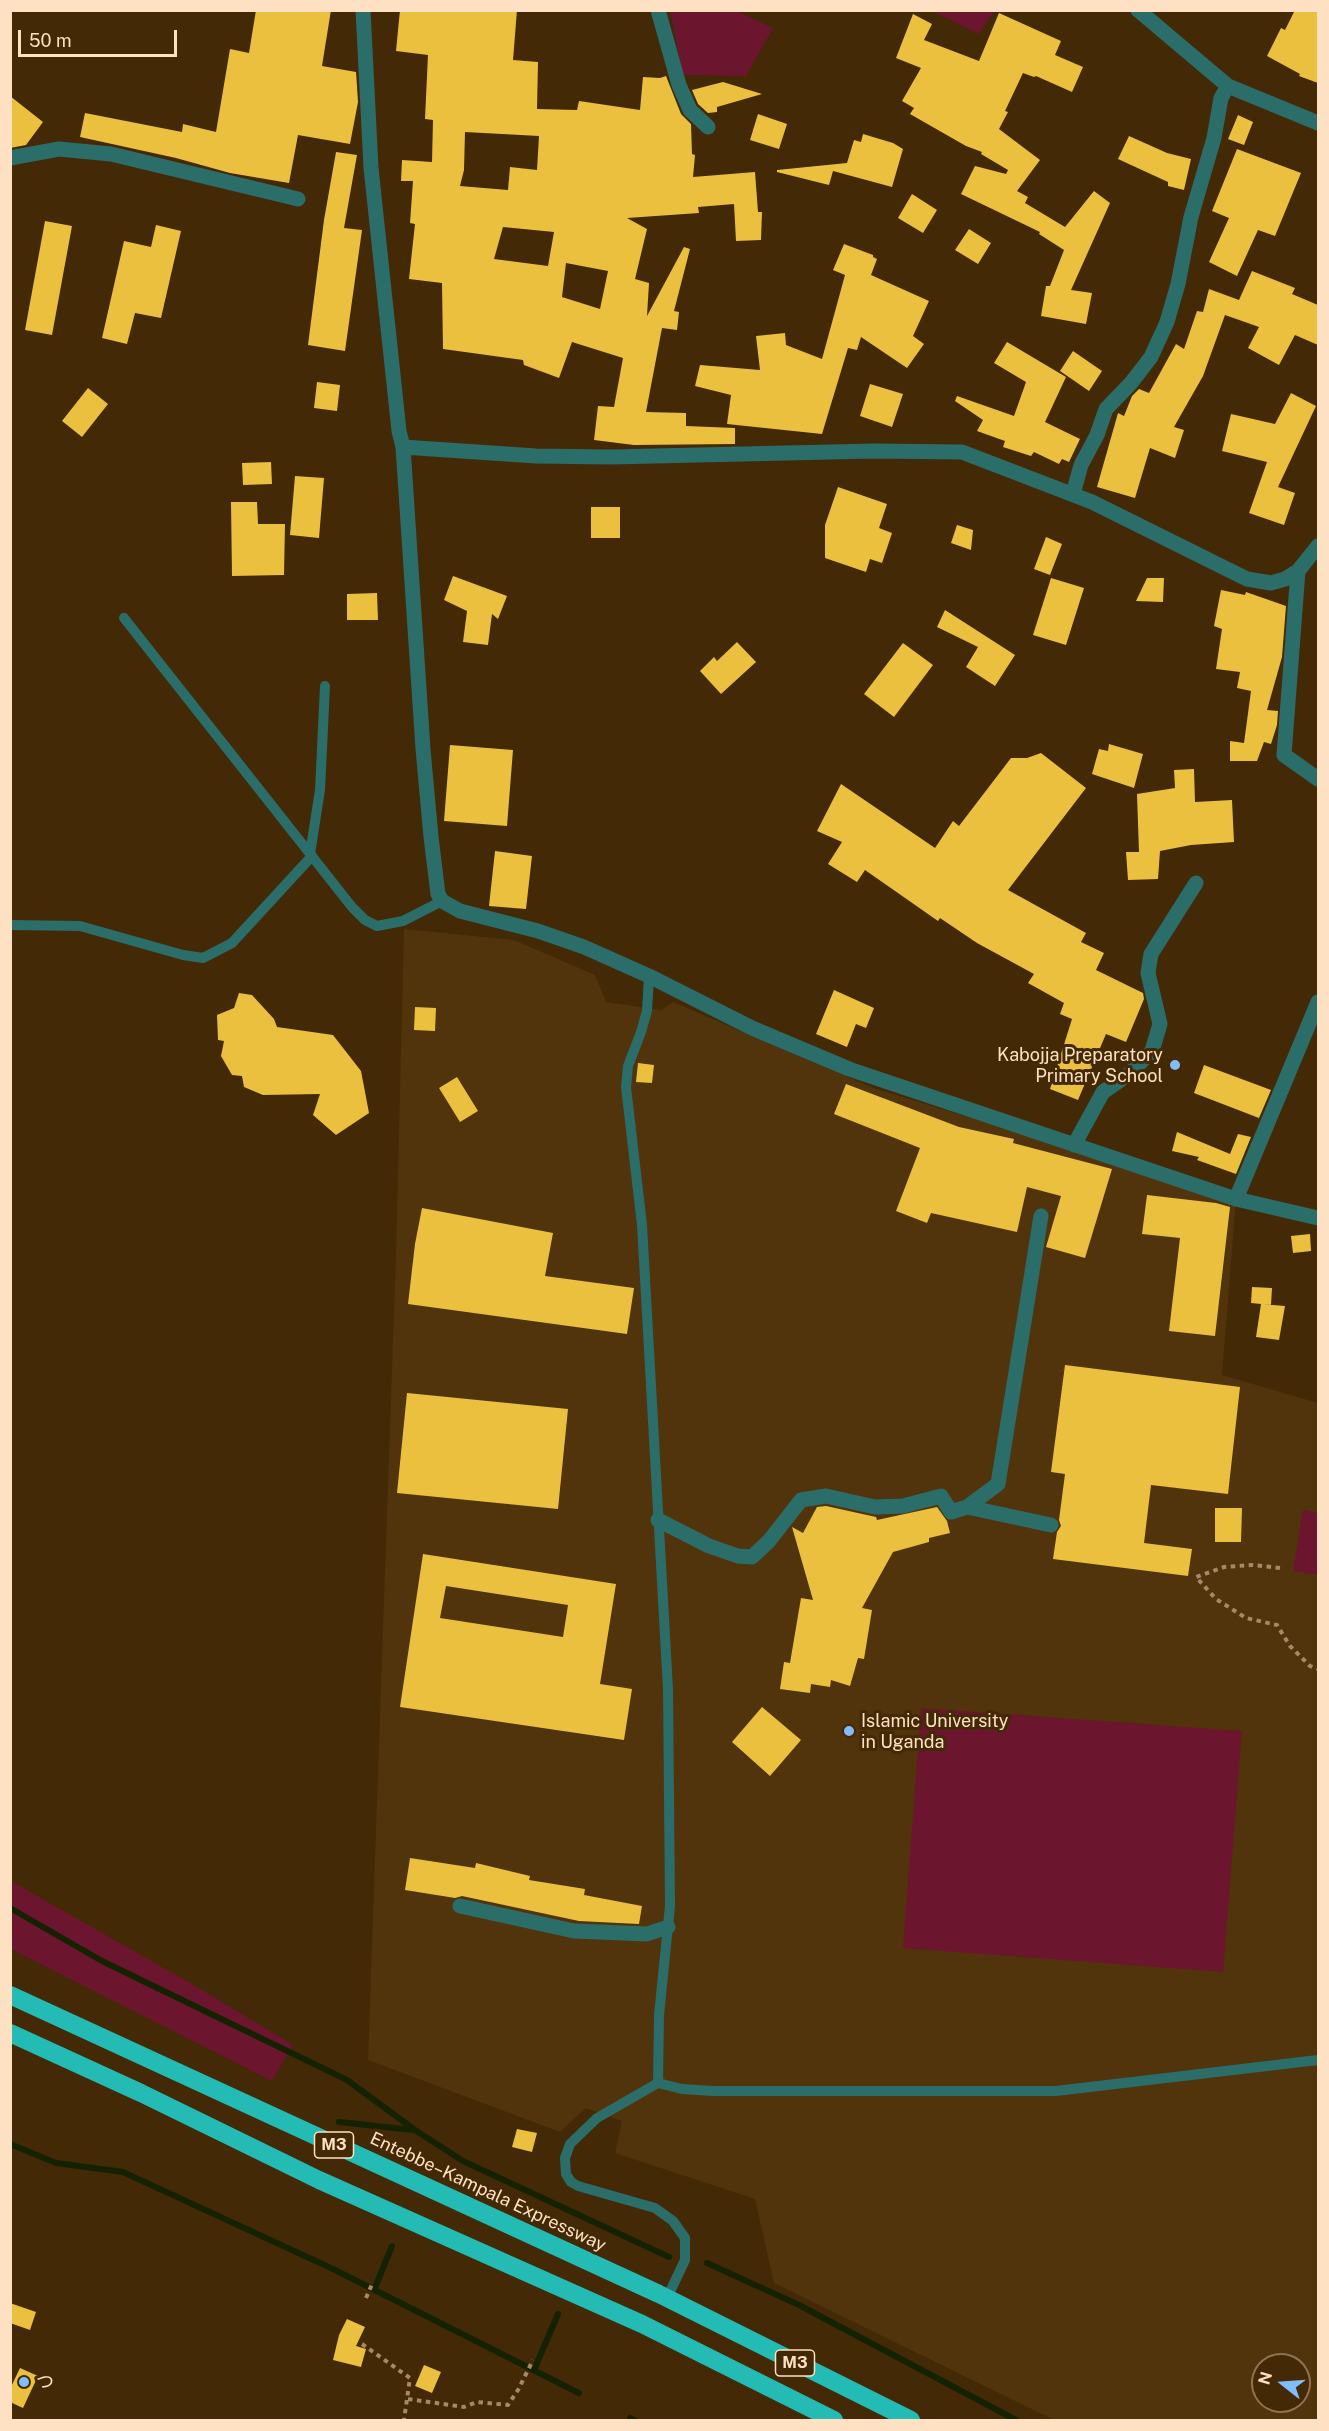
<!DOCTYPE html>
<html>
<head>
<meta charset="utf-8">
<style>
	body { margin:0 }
	#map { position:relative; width:1329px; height:2431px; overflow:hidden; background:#432905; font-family:"Public Sans",sans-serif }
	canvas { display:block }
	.frame { position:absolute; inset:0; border:12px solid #fee1c2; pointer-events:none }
	.north { position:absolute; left:1251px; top:2353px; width:60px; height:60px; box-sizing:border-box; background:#432905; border:2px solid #8e7351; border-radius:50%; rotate:287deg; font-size:16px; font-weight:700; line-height:24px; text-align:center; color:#fee1c2 }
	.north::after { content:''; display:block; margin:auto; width:21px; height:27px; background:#80bdfa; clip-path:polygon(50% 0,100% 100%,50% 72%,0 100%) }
	.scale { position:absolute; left:18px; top:30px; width:159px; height:27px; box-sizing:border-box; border:3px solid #fee1c2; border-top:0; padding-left:8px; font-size:18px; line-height:21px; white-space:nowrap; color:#fee1c2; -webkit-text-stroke:4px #432905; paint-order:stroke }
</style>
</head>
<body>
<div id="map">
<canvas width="1329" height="2431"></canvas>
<div class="frame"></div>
<div class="north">N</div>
<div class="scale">50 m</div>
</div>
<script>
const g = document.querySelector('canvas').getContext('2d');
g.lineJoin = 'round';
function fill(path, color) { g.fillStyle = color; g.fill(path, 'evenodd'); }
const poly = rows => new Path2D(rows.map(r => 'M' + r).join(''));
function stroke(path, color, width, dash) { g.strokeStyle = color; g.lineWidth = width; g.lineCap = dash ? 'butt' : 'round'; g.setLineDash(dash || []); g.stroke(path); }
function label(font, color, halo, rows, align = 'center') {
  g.font = font + ' "Public Sans","Noto Sans JP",sans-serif'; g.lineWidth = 6; g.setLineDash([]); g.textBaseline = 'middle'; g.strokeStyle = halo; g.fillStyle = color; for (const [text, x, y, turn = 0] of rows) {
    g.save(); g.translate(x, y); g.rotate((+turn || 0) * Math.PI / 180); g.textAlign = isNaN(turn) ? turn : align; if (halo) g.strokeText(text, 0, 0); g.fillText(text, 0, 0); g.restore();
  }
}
const built = poly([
	[404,929,514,940,595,975,606,1002,661,1010,673,1002,873,1088,1236,1199,1222,1375,1318,1403,1318,2420,1054,2420,774,2283,755,2199,615,2153,622,2121,586,2108,560,2132,368,2060,396,1254],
	[1263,2365,1299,2365,1299,2401,1263,2401]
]);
const green = poly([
	[670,11,737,11,773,28,746,76,683,75],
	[932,11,994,11,979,34],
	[1303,1510,1318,1513,1318,1575,1293,1571],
	[921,1708,1242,1731,1223,1972,903,1948],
	[11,1881,192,1984,293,2045,272,2081,11,1949]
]);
const stream = poly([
	[10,1908,102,1961,347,2080,415,2130,463,2161,669,2257],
	[339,2122,414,2130],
	[10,2144,56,2163,123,2172,331,2268,579,2393],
	[707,2263,799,2305,1016,2420],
	[374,2290,392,2246],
	[534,2370,558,2314],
	[630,2418,634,2420]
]);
const building = poly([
	[256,10,331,10,322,66,356,72,358,102,350,144,298,135,289,183,230,173,176,158,80,137,85,113,182,132,183,124,216,132,230,49,249,53],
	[400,10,517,10,513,60,538,62,537,109,577,110,579,101,640,110,643,77,660,78,666,76,681,114,691,124,692,154,695,155,693,177,755,172,758,212,762,212,761,240,736,241,734,204,698,207,699,213,627,218,647,229,635,279,649,283,647,316,684,247,690,249,674,311,679,312,677,330,662,328,646,412,686,413,686,426,735,428,735,444,634,445,594,440,598,406,614,407,623,358,572,342,559,378,524,365,523,360,443,349,442,283,409,279,415,224,410,223,413,181,401,181,402,160,432,162,433,120,425,119,428,55,396,51],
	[465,132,539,136,537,170,510,167,508,190,460,186,464,170],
	[503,227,554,232,548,266,494,259],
	[566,263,608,271,600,309,562,297],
	[1295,10,1318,10,1318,83,1299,76,1300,74,1267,56,1281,28,1285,30],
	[999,13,1061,41,1055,55,1083,67,1072,92,1036,76,1034,77,1023,73,1005,111,1008,112,999,129,1040,160,1017,191,1028,197,1025,203,1065,227,1094,191,1110,203,1071,290,1092,293,1086,324,1041,316,1046,286,1050,286,1064,250,1039,234,1040,232,961,194,975,166,1006,174,1008,170,981,154,982,152,966,146,910,114,914,108,902,101,921,68,896,58,913,14,932,24,924,40,979,61],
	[723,82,762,94,717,107,717,112,708,113,698,104,692,90],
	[10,96,43,122,26,145,10,148],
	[758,114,787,124,779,149,750,140],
	[1238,115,1253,122,1244,145,1228,139],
	[863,134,893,143,903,149,892,187,833,171,829,185,777,172,777,170,847,163,854,140,861,142],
	[1129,136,1167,153,1191,159,1184,190,1168,186,1168,182,1118,159],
	[1237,149,1301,173,1275,236,1258,230,1237,276,1209,262,1229,218,1212,211],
	[336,152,357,155,344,228,362,230,345,351,308,345,324,220],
	[912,194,937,210,923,233,898,218],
	[45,221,72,226,52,335,25,330],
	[156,225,181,231,161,318,135,313,127,344,102,338,124,241,151,247],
	[969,229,991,243,978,264,955,250],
	[844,244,873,255,873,257,877,259,871,275,929,301,913,336,924,344,907,368,861,337,857,350,848,348,822,434,727,424,731,395,695,386,700,365,760,370,756,336,785,333,786,345,822,359,845,275,833,270],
	[1252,271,1295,288,1292,294,1318,305,1318,345,1295,335,1279,365,1248,348,1259,327,1225,315,1203,376,1174,427,1184,430,1175,458,1150,448,1135,498,1097,487,1118,413,1124,416,1132,396,1139,389,1149,393,1176,344,1184,349,1197,311,1203,312,1209,289,1239,300],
	[1007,342,1066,377,1045,422,1080,439,1069,462,1062,459,1059,464,1034,452,1031,456,1003,447,1005,441,977,431,983,420,955,401,957,396,1014,416,1026,382,994,363],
	[1073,351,1102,371,1089,391,1060,371],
	[317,382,340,385,337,411,314,408],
	[870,384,903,394,892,427,860,416],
	[88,388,108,404,82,437,62,421],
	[1291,393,1316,406,1278,487,1295,493,1284,525,1249,513,1267,462,1222,451,1231,414,1275,424],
	[271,462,272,484,243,485,242,463],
	[295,476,324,478,319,538,290,535],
	[838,487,887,504,879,528,892,533,882,563,870,559,866,572,825,558,825,525],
	[231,502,257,502,258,524,285,524,284,575,232,576],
	[591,507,620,507,620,538,591,538],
	[957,525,973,530,971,550,951,543],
	[1046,537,1062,544,1050,575,1034,569],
	[453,576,507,596,498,619,492,614,488,645,463,642,467,611,444,600],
	[1051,578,1084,588,1066,645,1033,635],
	[1147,578,1164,578,1163,602,1136,601],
	[1221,590,1245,595,1246,592,1286,606,1282,657,1267,710,1278,711,1277,725,1271,744,1264,742,1257,761,1230,761,1230,741,1244,743,1251,691,1237,688,1240,672,1216,669,1222,629,1214,626],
	[377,593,378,620,347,620,347,594],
	[945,610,1015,655,995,686,966,667,978,647,937,627],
	[737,642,756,662,721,694,700,671,714,657,717,661],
	[903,643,933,665,894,717,864,694],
	[1109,744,1143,754,1134,788,1092,774,1099,749,1108,751],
	[450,745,513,750,507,826,444,821],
	[1041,753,1086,788,1008,890,1086,933,1081,942,1104,953,1096,970,1143,993,1144,999,1126,1042,1106,1034,1078,1100,1050,1089,1072,1019,1060,1014,1064,1003,1028,983,1034,974,977,943,940,918,938,921,865,870,857,882,828,864,842,842,817,831,841,784,935,848,953,821,959,826,1011,758,1027,758],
	[1194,769,1195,802,1232,800,1234,842,1191,845,1160,851,1158,879,1128,880,1126,852,1139,852,1137,794,1175,788,1174,770],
	[495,851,532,856,526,909,489,906],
	[834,990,874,1008,866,1028,856,1024,847,1047,816,1034],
	[239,993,252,995,274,1019,277,1027,333,1035,361,1071,369,1113,336,1135,313,1115,320,1094,263,1095,244,1087,242,1076,232,1075,221,1056,224,1041,218,1040,217,1015,234,1008],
	[415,1007,436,1008,435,1031,414,1030],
	[638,1063,654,1065,652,1083,636,1082],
	[1204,1065,1271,1090,1259,1118,1194,1093],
	[457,1077,478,1111,460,1122,439,1088],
	[846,1084,959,1127,1014,1139,1013,1143,1112,1169,1085,1258,1046,1247,1061,1196,1027,1187,1017,1232,931,1213,927,1223,896,1211,920,1148,834,1114],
	[1177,1132,1230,1154,1238,1134,1251,1137,1236,1174,1197,1160,1199,1157,1172,1151],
	[1147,1195,1216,1203,1230,1207,1215,1336,1169,1331,1180,1238,1142,1234],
	[422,1208,553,1233,545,1276,634,1288,627,1334,408,1304,415,1244],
	[1310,1234,1311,1251,1293,1253,1291,1236],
	[1252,1287,1272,1288,1271,1305,1251,1303],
	[1261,1304,1285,1306,1279,1340,1256,1337],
	[1065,1365,1240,1387,1228,1494,1151,1485,1144,1543,1192,1549,1188,1576,1053,1559,1057,1532,1061,1526,1059,1520,1065,1474,1051,1472],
	[407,1393,568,1409,558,1509,397,1493],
	[826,1506,876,1517,877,1520,937,1507,947,1521,950,1533,929,1538,929,1542,893,1552,862,1608,872,1610,864,1659,858,1658,850,1686,831,1680,830,1687,811,1684,810,1693,780,1689,784,1662,790,1663,801,1598,813,1600,792,1527,803,1533,817,1507],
	[1215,1508,1242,1508,1241,1542,1215,1542],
	[423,1554,616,1584,600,1684,632,1689,624,1740,400,1707],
	[446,1586,568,1605,563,1637,440,1618],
	[762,1707,801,1740,770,1776,732,1742],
	[410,1858,475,1868,476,1863,530,1876,529,1880,585,1889,584,1895,642,1906,639,1924,579,1921,462,1896,455,1898,405,1890],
	[517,2129,537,2133,532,2152,512,2147],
	[10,2303,36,2312,30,2330,10,2323],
	[347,2319,365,2327,356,2346,366,2349,361,2367,333,2360,339,2335],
	[424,2365,441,2372,432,2393,415,2386],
	[20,2368,38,2376,23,2408,10,2402,10,2389]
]);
const path = poly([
	[1280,1568,1252,1565,1224,1567,1196,1577,1216,1599,1246,1618,1277,1625,1290,1646,1310,1666,1318,1669],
	[366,2298,373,2282],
	[362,2344,410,2378,404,2420],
	[408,2399,464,2407,477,2402,508,2405,518,2390,533,2360]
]);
const service = poly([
	[124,618,352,907,365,920,377,926,403,921,442,901],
	[310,854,320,790,325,686],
	[10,925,80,926,183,955,203,958,232,943,312,856],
	[649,976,647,1011,641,1032,628,1066,626,1087,642,1225,668,1689,670,1906,659,2015,658,2083],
	[667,2298,685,2260,685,2238,673,2221,655,2208,578,2186,571,2182,566,2174,565,2158,570,2144,597,2118,658,2083,682,2089,713,2091,1056,2091,1318,2060]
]);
const minor = poly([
	[363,10,371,168,399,431,403,447,423,749,431,837,438,894,442,901,460,911,538,931,584,947,649,976,752,1028,849,1069,1236,1199,1318,1218],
	[658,10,679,85,690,110,708,127],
	[1138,10,1228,86,1318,123],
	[10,158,59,149,111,154,298,199],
	[403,447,536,456,611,457,874,451,962,452,1092,502,1247,579,1271,583,1285,579,1298,571,1318,546],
	[1073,494,1081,465,1097,435,1106,409,1131,383,1151,357,1167,322,1178,284,1191,217,1214,138,1221,98,1228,86],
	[1298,571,1284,755,1318,779],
	[1074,1145,1103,1092,1129,1074,1152,1051,1160,1024,1148,973,1151,954,1196,883],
	[1236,1199,1318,1002],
	[967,1507,998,1484,1041,1216],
	[658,1520,709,1546,738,1556,752,1557,769,1541,801,1500,826,1496,875,1507,903,1506,941,1496,951,1512,967,1507,1051,1525],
	[460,1906,574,1931,647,1934,668,1927]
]);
const motorway = poly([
	[10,1995,659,2294,911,2420],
	[10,2033,141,2093,319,2180,642,2324,834,2420]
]);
const markers = [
	[1175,1065,6,"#80bdfa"],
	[849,1731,6,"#80bdfa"],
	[24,2382,6,"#80bdfa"]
];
const shields = [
	[334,2145,39],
	[795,2363,39]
];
const shieldNames = [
	["M3",334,2145],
	["M3",795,2363]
];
const poiNames = [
	["Kabojja Preparatory",1163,1055,"right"],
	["Primary School",1163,1076,"right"],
	["Islamic University",861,1721],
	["in Uganda",861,1742],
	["つ",36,2382]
];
const streetNames = [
	["Entebbe–Kampala Expressway",488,2192,25]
];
fill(built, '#51340b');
fill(green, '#6c152e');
stroke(stream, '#142201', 6);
fill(building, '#ebc03f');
stroke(path, '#a58968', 4, [4.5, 4.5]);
stroke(service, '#2b6d69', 10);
stroke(minor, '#2b6d69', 15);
stroke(motorway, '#23bbb4', 18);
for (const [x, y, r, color] of markers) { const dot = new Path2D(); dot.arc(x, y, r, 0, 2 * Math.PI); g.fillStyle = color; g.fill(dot); stroke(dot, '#432905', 2); }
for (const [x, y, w] of shields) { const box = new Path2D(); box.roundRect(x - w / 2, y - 13, w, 26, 4.5); g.fillStyle = '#432905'; g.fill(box); stroke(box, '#fee1c2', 1.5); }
label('bold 16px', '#fee1c2', null, shieldNames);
label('18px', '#fee1c2', '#432905', poiNames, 'left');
label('18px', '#fee1c2', '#432905', streetNames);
</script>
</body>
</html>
